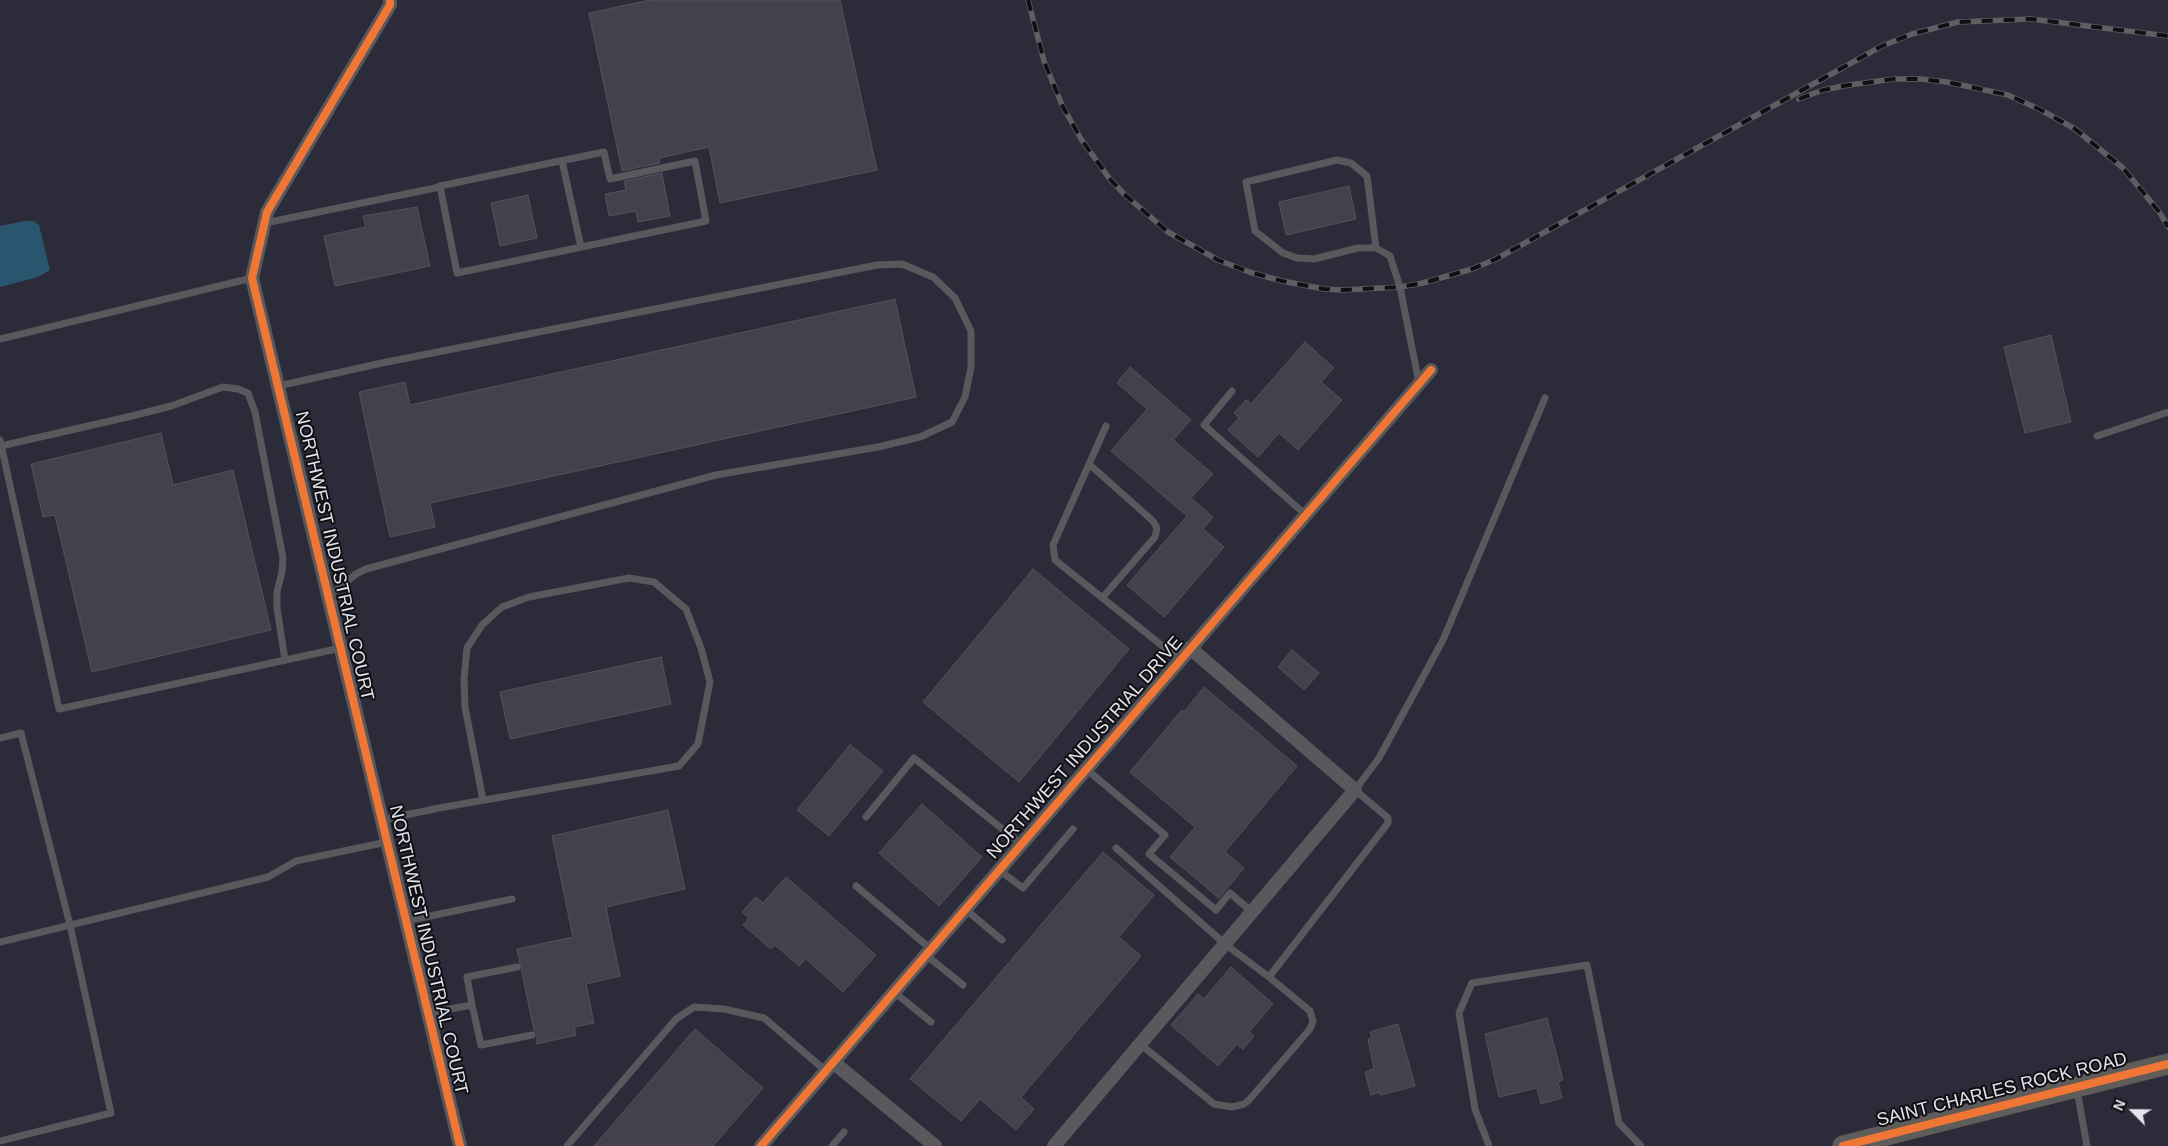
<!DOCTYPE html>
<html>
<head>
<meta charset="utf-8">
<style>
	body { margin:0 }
	#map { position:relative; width:2168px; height:1146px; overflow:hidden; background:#28282d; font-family:Arial,sans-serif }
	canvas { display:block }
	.north { position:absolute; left:2108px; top:1086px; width:50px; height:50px; -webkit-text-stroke:4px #0f0f14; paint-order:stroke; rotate:293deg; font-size:14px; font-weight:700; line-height:20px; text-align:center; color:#e3e3eb }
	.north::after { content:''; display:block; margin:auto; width:18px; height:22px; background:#e3e3eb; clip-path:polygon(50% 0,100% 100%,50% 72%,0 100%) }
</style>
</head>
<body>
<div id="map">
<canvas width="2168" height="1146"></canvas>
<div class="north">N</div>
</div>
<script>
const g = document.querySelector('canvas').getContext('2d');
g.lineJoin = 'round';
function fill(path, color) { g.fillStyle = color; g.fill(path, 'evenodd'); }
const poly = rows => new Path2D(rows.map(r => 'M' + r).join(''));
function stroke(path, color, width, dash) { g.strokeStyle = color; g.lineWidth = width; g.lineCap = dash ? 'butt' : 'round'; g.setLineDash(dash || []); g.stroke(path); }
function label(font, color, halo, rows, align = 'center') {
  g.font = font + ' Arial,sans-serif'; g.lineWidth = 4; g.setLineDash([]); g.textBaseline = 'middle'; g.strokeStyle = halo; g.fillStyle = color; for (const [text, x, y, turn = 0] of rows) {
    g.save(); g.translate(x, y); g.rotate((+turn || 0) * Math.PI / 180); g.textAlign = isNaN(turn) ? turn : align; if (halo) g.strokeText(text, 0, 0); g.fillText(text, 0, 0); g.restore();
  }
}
const built = poly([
	[0,0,2168,0,2168,1146,0,1146]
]);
const water = poly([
	[25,221,33,221,39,225,50,270,38,277,0,287,0,226]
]);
const building = poly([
	[650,0,840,0,877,170,720,203,709,147,659,158,660,163,622,171,589,13,650,0],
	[662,173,670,216,638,222,636,211,609,216,605,194,626,190,624,181,662,173],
	[1349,186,1356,219,1286,235,1279,202,1349,186],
	[528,195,537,238,500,246,491,203,528,195],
	[417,207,430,266,335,286,324,236,366,227,363,216,417,207],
	[895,299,916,397,430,503,435,527,390,537,359,392,405,382,410,405,895,299],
	[2051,335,2071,422,2025,433,2004,347,2051,335],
	[1305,342,1334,368,1321,382,1342,400,1298,450,1279,433,1258,457,1228,430,1239,418,1234,413,1246,400,1251,404,1305,342],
	[1130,367,1191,420,1173,440,1213,474,1191,498,1213,517,1203,529,1224,547,1164,617,1127,585,1187,516,1111,451,1147,409,1117,383,1130,367],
	[161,433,173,485,233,470,271,630,92,672,55,515,43,517,31,464,161,433],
	[1033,569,1129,649,1019,782,923,702,1033,569],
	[1292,650,1319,673,1304,690,1278,667,1292,650],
	[661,657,671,704,510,739,500,692,661,657],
	[1204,687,1297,766,1225,852,1244,868,1219,898,1170,857,1195,827,1130,772,1182,710,1184,712,1204,687],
	[850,745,883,771,829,836,797,810,850,745],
	[922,804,982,857,939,906,879,853,922,804],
	[668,810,685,889,606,907,620,976,586,984,594,1023,574,1027,576,1035,537,1044,537,1034,534,1030,517,949,573,937,552,836,668,810],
	[1103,852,1154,895,1119,937,1141,956,1021,1097,1034,1109,1016,1130,980,1099,961,1121,910,1079,1103,852],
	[786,877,876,955,843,992,806,959,799,966,775,945,771,949,743,925,749,918,742,912,756,897,763,903,786,877],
	[1231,967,1273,1004,1249,1032,1254,1036,1243,1049,1237,1044,1218,1066,1171,1025,1198,994,1204,999,1231,967],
	[1547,1018,1563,1080,1558,1082,1562,1098,1541,1104,1537,1088,1499,1097,1485,1034,1547,1018],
	[1398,1024,1415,1086,1380,1095,1380,1092,1371,1095,1365,1072,1374,1069,1368,1039,1372,1038,1370,1032,1398,1024],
	[695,1029,763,1088,713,1146,594,1146,695,1029]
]);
const service = poly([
	[562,161,581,247],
	[265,223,435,188,440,186,531,167,604,152,610,179,695,161,706,221,457,273,440,186],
	[1376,248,1367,176,1351,163,1337,160,1246,182,1255,231,1283,253,1297,258,1314,259,1358,248,1376,248,1390,256,1400,287,1419,383],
	[0,339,252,278],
	[278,386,382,363,877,265,902,264,933,277,955,298,971,331,971,367,965,397,952,422,920,437,878,447,716,475,366,569,356,574,329,596],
	[1232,391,1204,425,1306,515],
	[1106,426,1053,545,1055,560,1180,660],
	[2097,436,2168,412],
	[0,440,59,709,341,648],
	[1,446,132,416,171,406,223,387,238,389,248,393,255,412,283,558,282,572,277,592,277,608,285,660],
	[1089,464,1153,521,1157,528,1155,537,1102,598],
	[0,738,21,733,70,925,111,1113,0,1141],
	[1086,769,1165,835,1149,854,1216,910,1230,893,1252,912],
	[866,817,914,758,1021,844],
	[382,820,439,808,679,766,698,744,710,682,701,648,686,609,654,582,629,578,529,597,502,607,482,625,467,648,464,679,465,707,483,800],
	[1116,848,1225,944,1269,977],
	[999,870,1023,888,1073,829],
	[856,886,931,949],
	[965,909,1002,940],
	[406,921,512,899],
	[0,942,268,877,296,861,387,842],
	[926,955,963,985],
	[894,992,931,1022],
	[472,1005,481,1045,532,1035],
	[428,1013,472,1005,467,977,517,967],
	[1140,1044,1214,1104,1232,1107,1244,1104,1249,1100,1310,1029,1313,1021,1310,1011,1269,977,1388,823,1388,818,1355,790,1379,758,1443,640,1545,398],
	[2077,1090,2087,1146],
	[567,1146,676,1019,694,1007,724,1009,764,1018,826,1071],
	[832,1146,844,1132],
	[1489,1146,1475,1109,1459,1013,1472,983,1587,965,1619,1123,1641,1146]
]);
const minor = poly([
	[390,0,390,5,267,212,252,278,460,1146],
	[833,1062,935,1146],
	[761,1146,1431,370],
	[1054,1146,1355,790,1190,648]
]);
const primary = poly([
	[1843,1146,2168,1064]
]);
const rail = poly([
	[1028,0,1044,61,1062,105,1081,139,1109,178,1124,194,1168,232,1218,260,1249,272,1282,281,1324,289,1342,290,1400,287,1423,283,1472,269,1496,259,1882,46,1912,34,1958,22,2031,19,2168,36],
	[1799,99,1823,90,1849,85,1894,79,1920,79,1947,82,2008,95,2041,110,2075,129,2123,168,2160,213,2168,227]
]);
const cycleway = poly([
	[390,0,390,5,267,212,252,278,460,1146],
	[761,1146,1431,370],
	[1843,1146,2168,1064]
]);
const streetNames = [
	["NORTHWEST INDUSTRIAL COURT",334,556,77],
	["NORTHWEST INDUSTRIAL DRIVE",1085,748,-49],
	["NORTHWEST INDUSTRIAL COURT",428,950,77],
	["SAINT CHARLES ROCK ROAD",2002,1090,-14]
];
fill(built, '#2b2b3a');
fill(water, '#29556f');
fill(building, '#42414c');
stroke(building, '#535358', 1);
stroke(service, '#59595d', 7);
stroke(minor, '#59595d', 14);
stroke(primary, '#605c5a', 21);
stroke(rail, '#5f5f63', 5.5);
stroke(rail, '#0f0f14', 4, [11]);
stroke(cycleway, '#f07635', 8);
label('18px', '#e3e3eb', '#0f0f14', streetNames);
</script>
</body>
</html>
